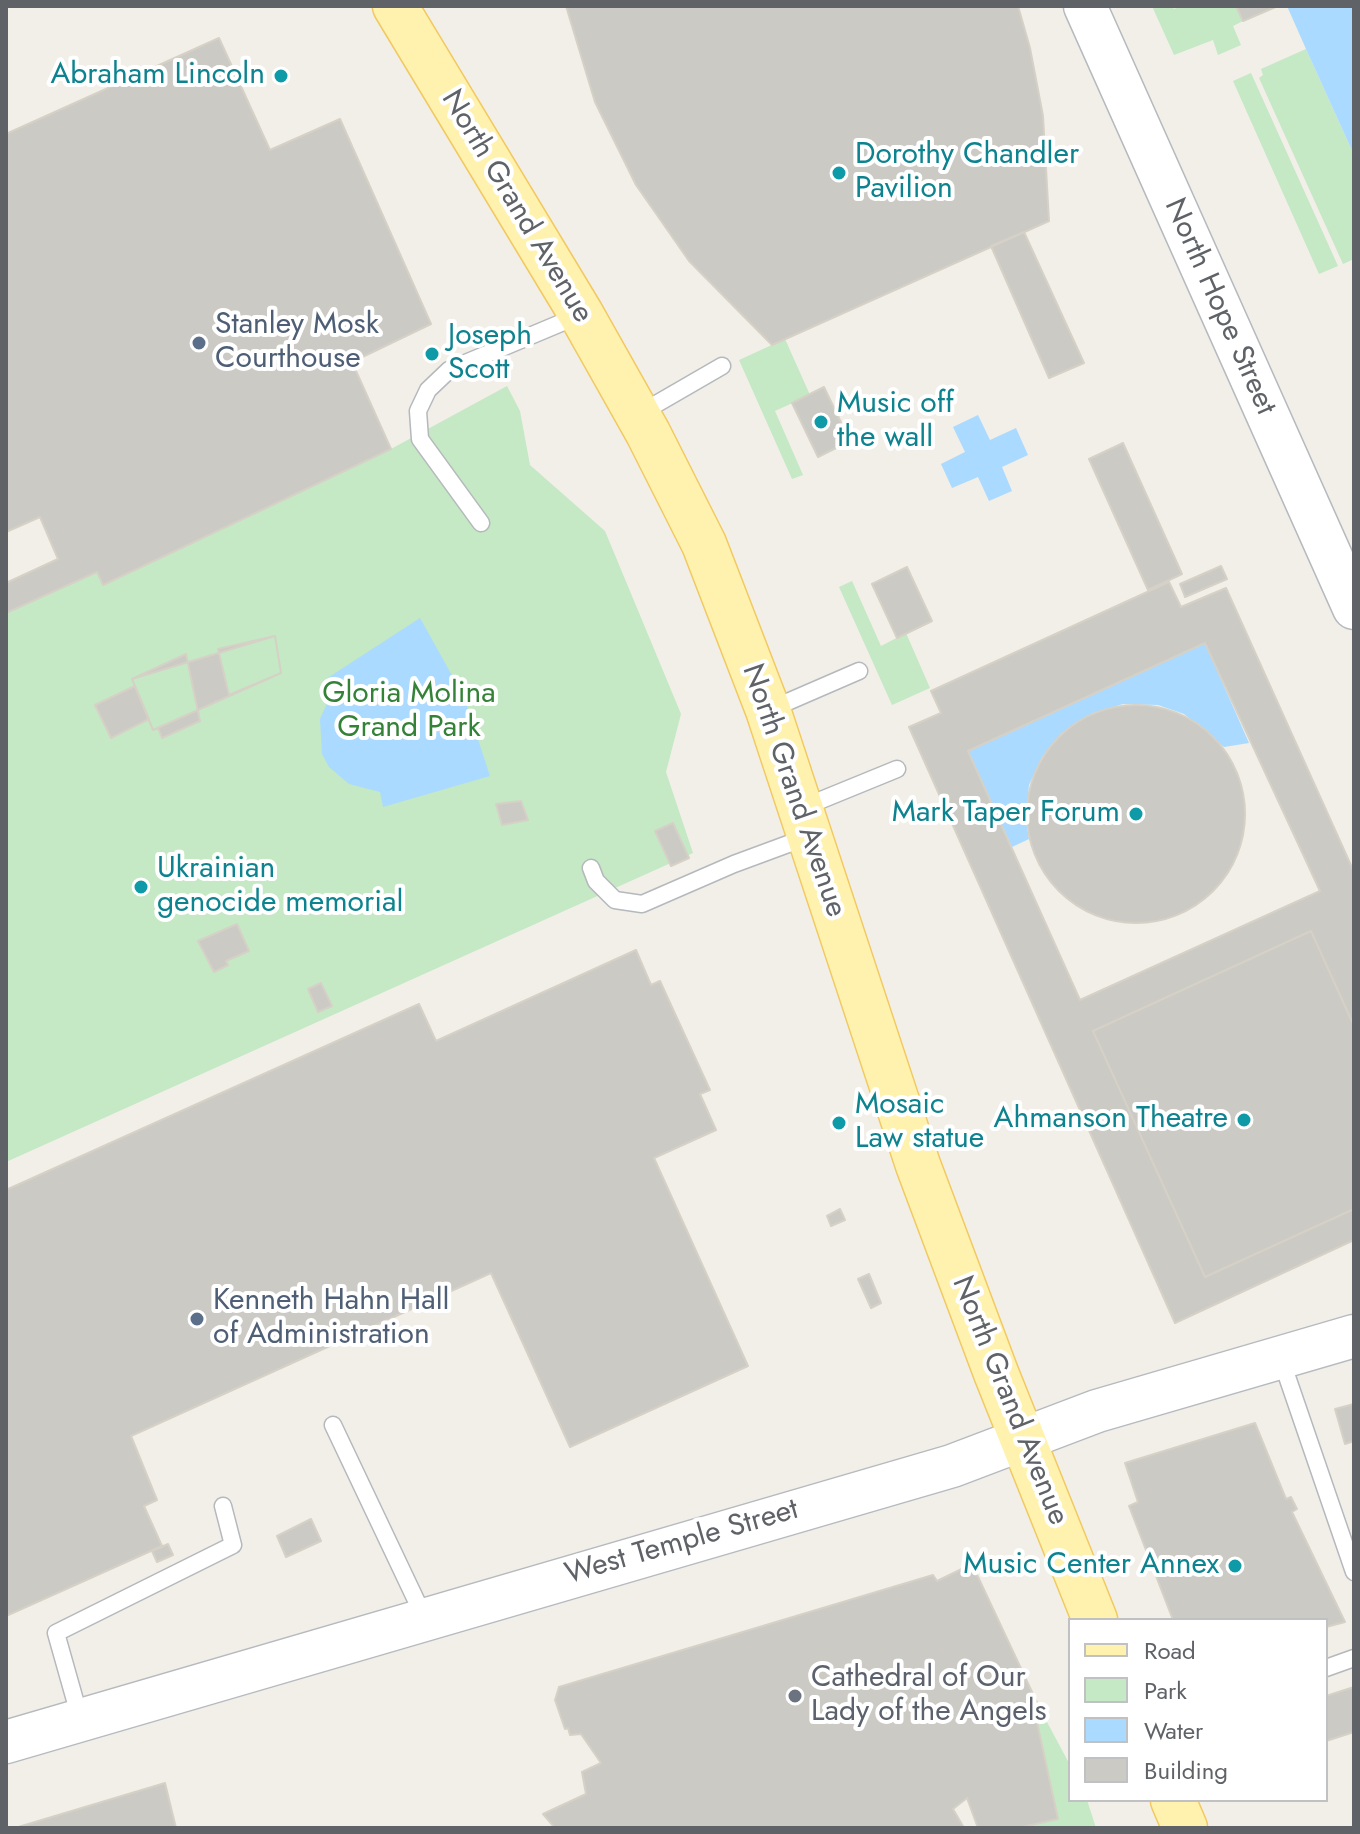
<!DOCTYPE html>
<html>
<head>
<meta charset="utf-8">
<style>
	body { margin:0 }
	#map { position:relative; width:1360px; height:1834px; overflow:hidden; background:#f1efe8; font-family:Jost,sans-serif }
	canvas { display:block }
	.frame { position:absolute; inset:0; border:8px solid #5f6368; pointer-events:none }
	.legend { position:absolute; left:1068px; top:1618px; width:260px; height:184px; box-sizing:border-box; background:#fff; border:2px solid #bfc1c3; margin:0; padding:10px 14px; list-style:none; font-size:24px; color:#5f6368 }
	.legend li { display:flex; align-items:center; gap:16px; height:40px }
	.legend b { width:40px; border:2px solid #bfc1c3 }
</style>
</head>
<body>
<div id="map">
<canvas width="1360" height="1834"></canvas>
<div class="frame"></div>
<ul class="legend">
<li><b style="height:10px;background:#fff2af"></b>Road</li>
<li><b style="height:22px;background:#c5e8c5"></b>Park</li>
<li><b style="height:22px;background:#aadaff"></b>Water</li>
<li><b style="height:22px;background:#cccac5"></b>Building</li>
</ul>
</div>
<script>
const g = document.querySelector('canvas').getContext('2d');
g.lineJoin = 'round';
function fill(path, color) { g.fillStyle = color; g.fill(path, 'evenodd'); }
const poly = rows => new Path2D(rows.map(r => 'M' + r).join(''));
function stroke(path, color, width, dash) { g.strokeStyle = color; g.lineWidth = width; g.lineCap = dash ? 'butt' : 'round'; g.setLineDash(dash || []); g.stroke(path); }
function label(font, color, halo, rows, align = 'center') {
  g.font = font + ' Jost,sans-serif'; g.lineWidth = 8; g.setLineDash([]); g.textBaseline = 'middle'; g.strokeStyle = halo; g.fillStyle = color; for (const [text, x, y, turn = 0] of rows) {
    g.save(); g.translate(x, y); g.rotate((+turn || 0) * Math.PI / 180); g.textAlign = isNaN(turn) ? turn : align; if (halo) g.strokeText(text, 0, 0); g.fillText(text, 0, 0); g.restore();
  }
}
const green = poly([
	[1152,6,1172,6,1174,9,1181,6,1236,6,1243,21,1233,26,1241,45,1218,55,1213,40,1174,55],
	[1306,49,1354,155,1354,259,1343,264,1259,78,1263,75,1261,69],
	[1251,73,1338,266,1319,274,1233,81],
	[785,339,810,395,775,411,803,475,792,479,739,360],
	[507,386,520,411,530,465,605,531,681,714,666,772,693,853,6,1162,6,613,97,572,103,584,391,449],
	[852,581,881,646,906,633,930,688,892,705,839,587],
	[1040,1709,1070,1765,1070,1800,1087,1800,1096,1828,1018,1828,1058,1819,1035,1713]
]);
const water = poly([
	[1287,6,1354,6,1354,155,1306,49],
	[978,415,990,440,1016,428,1028,455,1002,467,1012,491,989,501,978,477,952,488,941,464,965,452,953,427],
	[420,618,464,697,490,776,383,807,380,792,349,784,329,767,322,754,320,719,333,690,326,679],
	[1205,643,1249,743,1224,747,1184,714,1158,705,1123,704,1093,713,1062,733,1042,757,1029,785,1026,821,1029,839,1012,847,968,751]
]);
const building = poly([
	[566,6,1018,6,1030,48,1043,116,1049,221,772,345,689,261,636,185,595,102,566,6],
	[1236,6,1278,6,1243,21,1236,6],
	[219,38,270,150,340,119,431,324,352,362,391,449,103,585,97,572,6,613,6,583,58,559,40,517,6,532,6,134,219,38],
	[1024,232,1084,363,1049,378,991,246,1024,232],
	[824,387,850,441,818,457,792,403,824,387],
	[1123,443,1182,574,1148,590,1089,459,1123,443],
	[1221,566,1227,579,1185,597,1180,584,1221,566],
	[907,567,932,621,897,638,872,584,907,567],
	[1169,582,1181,607,1226,588,1354,872,1354,1026,1311,931,1093,1031,1205,1277,1354,1209,1354,1240,1175,1323,909,727,941,713,931,691,1169,582],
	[1205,643,1320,891,1080,1000,968,751,1205,643],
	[275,636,281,673,229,695,218,649,275,636],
	[275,636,281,673,153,730,132,679,275,636],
	[186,654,200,721,162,738,158,728,153,730,132,679,186,654],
	[135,686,149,719,111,738,95,705,135,686],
	'1027 814a109 109 0 1 1 218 0a109 109 0 1 1-218 0Z',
	[521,801,528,820,502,825,496,804,521,801],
	[673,823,689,858,671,866,655,831,673,823],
	[237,924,249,951,226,961,228,965,214,972,198,941,237,924],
	[1311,931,1354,1026,1354,1209,1205,1277,1093,1031,1311,931],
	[636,950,651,985,660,981,710,1090,700,1094,716,1130,654,1158,748,1366,570,1447,491,1273,131,1436,157,1500,144,1506,162,1546,6,1616,6,1190,419,1004,436,1041,636,950],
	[321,983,332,1006,318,1012,308,989,321,983],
	[840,1209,845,1220,831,1226,827,1216,840,1209],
	[869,1274,881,1303,871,1308,858,1279,869,1274],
	[1354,1404,1354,1441,1345,1444,1335,1409,1354,1404],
	[1255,1423,1286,1499,1291,1497,1297,1509,1292,1512,1345,1622,1326,1627,1326,1620,1173,1620,1129,1506,1138,1502,1125,1463,1255,1423],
	[311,1519,321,1541,286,1557,277,1536,311,1519],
	[168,1544,173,1555,157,1562,152,1551,168,1544],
	[972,1564,1040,1709,1035,1713,1058,1819,1018,1828,978,1828,967,1798,953,1809,964,1828,555,1828,543,1814,586,1794,582,1772,601,1763,581,1734,570,1735,568,1728,565,1729,555,1700,559,1687,933,1575,937,1581,972,1564],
	[1354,1687,1354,1732,1326,1741,1326,1696,1354,1687],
	[165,1783,176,1828,15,1828,165,1783]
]);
const lane = poly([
	[639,414,722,366],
	[481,523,420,439,418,411,428,390,449,370,580,315],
	[769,710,859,671],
	[804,807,897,769],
	[591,868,596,881,615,900,642,904,734,864,807,837],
	[1281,1359,1354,1572],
	[333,1425,424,1617],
	[1326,1668,1354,1658],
	[80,1718,56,1633,233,1545,223,1506]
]);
const secondary = poly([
	[1085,6,1354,608],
	[6,1742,952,1466,1097,1411,1354,1336]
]);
const primary = poly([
	[395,6,581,314,648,433,704,544,768,710,918,1165,996,1373,1095,1620],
	[1173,1800,1185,1828]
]);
const markers = [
	[281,76,8,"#0f9aa8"],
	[839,173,8,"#0f9aa8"],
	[199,343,8,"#5c6f8a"],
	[432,354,8,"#0f9aa8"],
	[821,422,8,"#0f9aa8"],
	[1136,814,8,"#0f9aa8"],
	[141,887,8,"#0f9aa8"],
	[1244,1120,8,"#0f9aa8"],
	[839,1123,8,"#0f9aa8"],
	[197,1319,8,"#5c6f8a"],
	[1235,1566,8,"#0f9aa8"],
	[795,1696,8,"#6b7280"]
];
const cultureNames = [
	["Abraham Lincoln",265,76,"right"],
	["Dorothy Chandler",855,156],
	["Pavilion",855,190],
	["Joseph",448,337],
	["Scott",448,371],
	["Music off",837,405],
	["the wall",837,439],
	["Mark Taper Forum",1120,814,"right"],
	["Ukrainian",157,870],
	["genocide memorial",157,904],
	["Mosaic",855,1106],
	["Law statue",855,1140],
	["Ahmanson Theatre",1228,1120,"right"],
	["Music Center Annex",1219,1566,"right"]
];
const streetNames = [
	["North Grand Avenue",516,207,59],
	["North Hope Street",1219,307,66],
	["North Grand Avenue",793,791,71],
	["North Grand Avenue",1009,1401,68],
	["West Temple Street",682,1543,-16]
];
const serviceNames = [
	["Stanley Mosk",215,326],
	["Courthouse",215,360],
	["Kenneth Hahn Hall",213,1302],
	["of Administration",213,1336]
];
const parkNames = [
	["Gloria Molina",409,695],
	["Grand Park",409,729]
];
const worshipNames = [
	["Cathedral of Our",811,1679],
	["Lady of the Angels",811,1713]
];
fill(green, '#c5e8c5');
fill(water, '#aadaff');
fill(building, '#cccac5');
stroke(building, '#d6d1c6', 2);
stroke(lane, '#b5b8bc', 19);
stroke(secondary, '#b6babf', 45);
stroke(primary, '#f2c960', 47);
stroke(lane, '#fff', 16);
stroke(secondary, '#fff', 42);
stroke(primary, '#fff2af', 44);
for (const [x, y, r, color] of markers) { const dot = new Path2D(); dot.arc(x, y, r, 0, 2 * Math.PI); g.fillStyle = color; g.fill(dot); stroke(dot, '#fff', 3); }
label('30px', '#0d838f', '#fff', cultureNames, 'left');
label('30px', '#5f6368', '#fff', streetNames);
label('30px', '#4e5e75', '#fff', serviceNames, 'left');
label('30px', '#348238', '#fff', parkNames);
label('30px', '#5b616d', '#fff', worshipNames, 'left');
</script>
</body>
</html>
